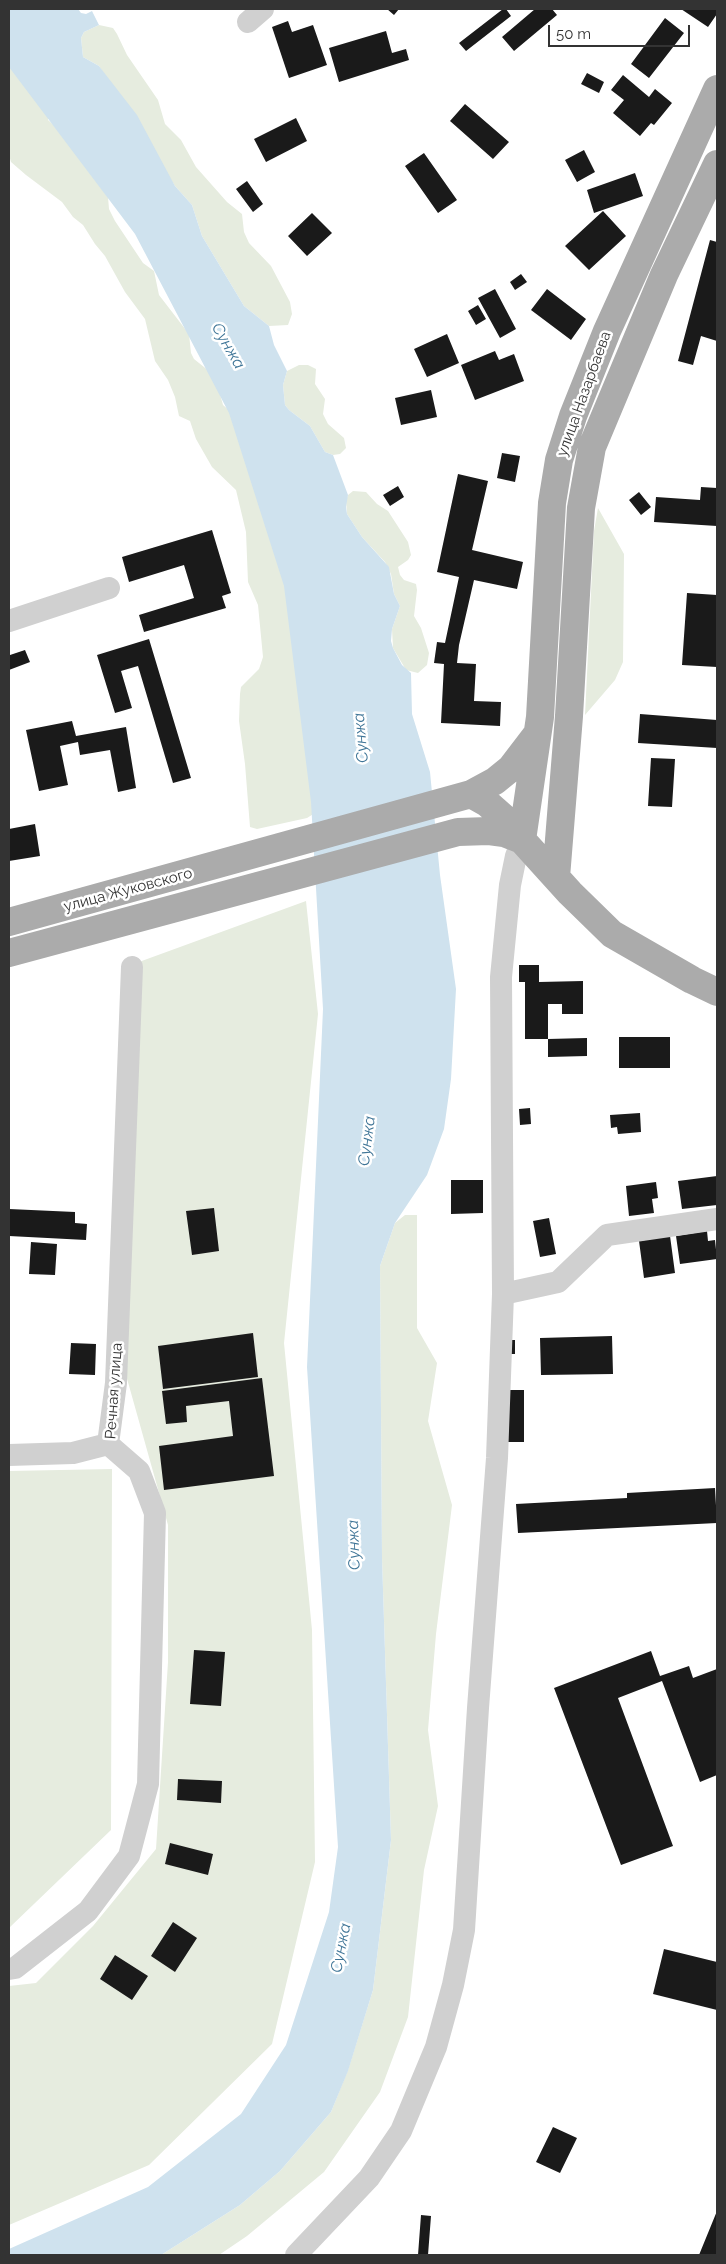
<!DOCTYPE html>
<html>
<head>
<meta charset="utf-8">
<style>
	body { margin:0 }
	#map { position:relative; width:726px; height:2264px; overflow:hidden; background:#fff; font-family:Raleway,sans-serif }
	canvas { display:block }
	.frame { position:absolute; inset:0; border:10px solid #333; pointer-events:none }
	.scale { position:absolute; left:548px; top:25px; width:142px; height:22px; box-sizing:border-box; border:2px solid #333; border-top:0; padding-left:6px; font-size:15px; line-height:18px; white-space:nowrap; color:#333; -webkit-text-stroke:4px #fff; paint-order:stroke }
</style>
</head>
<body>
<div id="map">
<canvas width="726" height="2264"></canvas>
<div class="frame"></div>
<div class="scale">50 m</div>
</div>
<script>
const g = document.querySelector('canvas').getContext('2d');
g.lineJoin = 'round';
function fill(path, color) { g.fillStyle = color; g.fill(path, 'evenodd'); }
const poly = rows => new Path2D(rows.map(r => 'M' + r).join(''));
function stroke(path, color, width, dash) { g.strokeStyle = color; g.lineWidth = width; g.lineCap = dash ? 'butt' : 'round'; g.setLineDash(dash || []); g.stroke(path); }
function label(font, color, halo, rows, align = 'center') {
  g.font = font + ' Raleway,sans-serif'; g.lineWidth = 5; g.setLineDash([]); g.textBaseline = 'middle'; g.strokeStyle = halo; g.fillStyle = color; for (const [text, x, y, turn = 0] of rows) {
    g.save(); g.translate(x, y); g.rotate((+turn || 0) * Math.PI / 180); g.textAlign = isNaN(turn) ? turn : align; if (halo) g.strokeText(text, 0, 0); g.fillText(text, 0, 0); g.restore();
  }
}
const green = poly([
	[99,25,113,28,117,34,127,55,158,100,165,124,181,140,196,167,227,202,242,214,244,232,249,243,271,266,290,302,292,314,288,325,269,326,244,306,202,236,192,205,175,186,99,66,83,57,81,38,84,32],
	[9,47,49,108,48,120,58,129,108,197,109,209,115,221,143,263,154,271,159,295,189,334,191,353,194,359,209,371,218,387,223,405,236,416,285,546,315,813,307,818,257,829,250,827,245,764,239,721,240,694,241,687,259,669,263,657,258,605,248,582,246,532,236,490,212,467,196,439,190,421,179,416,175,397,168,380,155,361,145,319,125,292,105,256,95,244,83,225,73,217,62,202,26,175,11,162,9,155],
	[299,365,308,365,316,369,315,384,325,399,323,414,328,424,344,438,346,448,340,454,333,455,325,452,310,426,289,410,285,405,283,385,287,371],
	[353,491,366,492,377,504,388,511,408,542,411,555,408,560,398,567,400,575,404,580,416,584,417,590,414,616,421,628,429,653,427,665,418,673,406,670,393,648,392,629,400,606,394,594,391,574,385,562,362,537,347,514,346,501,348,495],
	[598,508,624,554,623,662,615,680,585,715,594,531],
	[306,901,318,1014,284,1343,312,1630,315,1862,272,2044,149,2165,9,2225,9,1986,36,1983,93,1926,156,1849,168,1662,168,1525,126,1375,128,966],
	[405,1215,417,1215,417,1328,437,1363,428,1421,452,1505,436,1634,428,1730,438,1806,424,1870,408,2017,380,2092,324,2172,247,2236,219,2255,161,2255,240,2205,280,2171,331,2112,348,2070,373,1990,391,1840,382,1558,380,1266,395,1223],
	[112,1469,111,1830,9,1928,9,1471]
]);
const water = poly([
	[9,9,78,9,81,13,86,14,92,11,99,25,84,32,81,38,83,57,99,66,137,115,175,186,192,205,202,236,244,306,269,326,274,345,287,371,283,385,285,405,289,410,310,426,325,452,333,455,348,495,346,507,347,514,362,537,389,567,394,594,400,606,392,629,391,641,393,648,402,665,411,673,412,714,430,772,440,875,456,989,451,1079,444,1129,427,1175,395,1223,380,1266,382,1558,391,1840,373,1990,348,2071,331,2112,280,2171,240,2205,161,2255,9,2255,9,2249,148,2187,241,2114,286,2045,329,1912,338,1847,307,1367,323,1009,311,802,284,586,229,413,135,234,9,67]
]);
const building = poly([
	[387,9,399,9,394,15],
	[503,9,506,9,511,16,466,51,459,43],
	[535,9,552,9,557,15,514,51,502,37],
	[681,9,717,9,717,14,708,27],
	[665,18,684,33,649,78,631,64],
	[288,21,292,32,313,25,327,65,289,78,272,27],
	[386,31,392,53,406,49,409,60,339,82,329,48],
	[587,73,604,82,599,93,581,84],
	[623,75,649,97,655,89,672,103,654,125,651,123,640,136,613,113,624,100,611,90],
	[465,104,509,142,493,159,450,121],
	[296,118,307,141,266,162,254,139],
	[584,150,595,172,577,182,565,160],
	[424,153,457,200,438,213,405,166],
	[635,173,643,196,594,213,587,190],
	[247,181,263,204,253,212,236,189],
	[603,211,626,236,589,270,565,246],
	[312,213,332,233,307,256,288,236],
	[710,240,717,242,717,341,701,336,693,365,678,361],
	[521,274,527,282,515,290,510,282],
	[495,289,516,329,500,338,478,298],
	[547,289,586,319,571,340,531,310],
	[478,305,486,319,476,325,468,311],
	[447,334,459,363,427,377,414,349],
	[495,351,499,360,514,354,524,381,475,400,461,365],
	[431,390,437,417,401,425,395,398],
	[502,453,520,456,515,482,497,478],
	[458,474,488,481,472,550,523,562,517,589,474,580,459,645,457,663,476,664,474,701,501,702,500,726,441,723,444,664,434,663,437,642,445,643,459,577,437,572],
	[398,486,404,497,390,506,383,495],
	[701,487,717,488,717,526,654,522,656,497,700,500],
	[639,492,651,507,641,515,629,500],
	[212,530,231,593,222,596,226,608,144,632,139,615,194,598,184,565,129,582,122,557],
	[687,593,717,595,717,667,682,665],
	[149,639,191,778,173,783,138,666,121,671,132,708,115,713,97,655],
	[25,650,30,662,9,670,9,651,10,655],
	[640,714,717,720,717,748,638,743],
	[72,721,76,736,126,727,136,788,118,792,110,750,80,755,78,742,60,746,68,785,39,791,26,730],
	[651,758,675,759,672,807,648,806],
	[35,824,40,856,9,861,9,829],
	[519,965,539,965,539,982,583,981,583,1014,562,1014,562,1004,548,1004,548,1039,525,1039,525,982,519,982],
	[619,1037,670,1037,670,1068,619,1068],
	[587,1038,587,1056,548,1057,548,1039],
	[530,1108,531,1124,520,1125,519,1109],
	[640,1113,641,1132,618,1134,617,1127,611,1128,610,1115],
	[717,1176,717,1205,682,1209,678,1181],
	[451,1180,483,1180,483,1213,451,1214],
	[656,1182,658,1198,652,1199,654,1213,629,1216,626,1186],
	[214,1208,219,1251,192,1255,186,1211],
	[9,1209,75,1212,75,1223,87,1224,86,1240,9,1236],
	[549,1218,556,1254,540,1257,533,1221],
	[707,1231,708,1241,715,1240,717,1259,680,1264,676,1236],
	[670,1236,675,1273,644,1278,639,1241],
	[31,1242,57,1244,55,1275,29,1274],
	[253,1333,258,1377,163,1389,158,1346],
	[612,1336,613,1374,541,1375,540,1338],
	[506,1340,515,1340,515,1354,506,1354],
	[71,1343,96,1344,95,1375,69,1374],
	[262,1378,274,1476,164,1490,159,1446,233,1436,229,1401,186,1406,187,1422,166,1424,162,1391],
	[505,1390,524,1390,524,1442,505,1442],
	[715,1488,717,1523,518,1533,516,1504,627,1498,627,1493],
	[194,1650,225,1652,221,1706,190,1704],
	[651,1651,660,1676,689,1666,693,1678,717,1669,717,1775,700,1782,662,1681,618,1698,673,1846,621,1865,554,1688],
	[178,1779,222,1781,221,1803,177,1800],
	[170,1843,213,1854,208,1875,165,1864],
	[173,1922,197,1938,175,1972,151,1956],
	[664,1949,717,1962,717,2010,653,1994],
	[115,1955,148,1976,132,2000,100,1979],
	[553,2127,577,2138,560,2173,536,2162],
	[717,2211,717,2255,699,2255],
	[421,2215,431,2216,428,2255,418,2255]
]);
const street = poly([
	[248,22,263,9],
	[9,621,109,588],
	[503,1294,558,1282,607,1235,717,1219],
	[9,1455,73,1453,108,1444],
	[9,1969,15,1968,88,1911,129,1856,148,1784,155,1513,139,1471,108,1444,116,1383,132,967],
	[296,2255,369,2178,401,2131,436,2047,453,1985,464,1930,478,1708,497,1458,503,1294,501,977,510,885,516,856,522,840]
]);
const primary = poly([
	[471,794,495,781,511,768,537,734],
	[522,840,540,717,552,503,559,460,573,416,607,331,717,89],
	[556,877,569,716,581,508,592,447,664,275,717,164],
	[9,922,471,794,487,803,513,826,522,840,570,893,612,934,692,980,717,992],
	[9,953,458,832,489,831,504,833,522,840]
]);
const streetNames = [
	["улица Назарбаева",584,394,-70],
	["улица Жуковского",128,890,-15],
	["Речная улица",114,1391,-86]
];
const waterNames = [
	["Сунжа",228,346,60],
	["Сунжа",361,738,-95],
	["Сунжа",367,1141,-83],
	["Сунжа",354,1545,-92],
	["Сунжа",341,1948,-79]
];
fill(green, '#e6ecdf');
fill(water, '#cfe2ee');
fill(building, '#1a1a1a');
stroke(street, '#d0d0d0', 22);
stroke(primary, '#ababab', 28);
label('15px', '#333', '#fff', streetNames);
label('italic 16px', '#3f7597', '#fff', waterNames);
</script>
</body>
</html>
